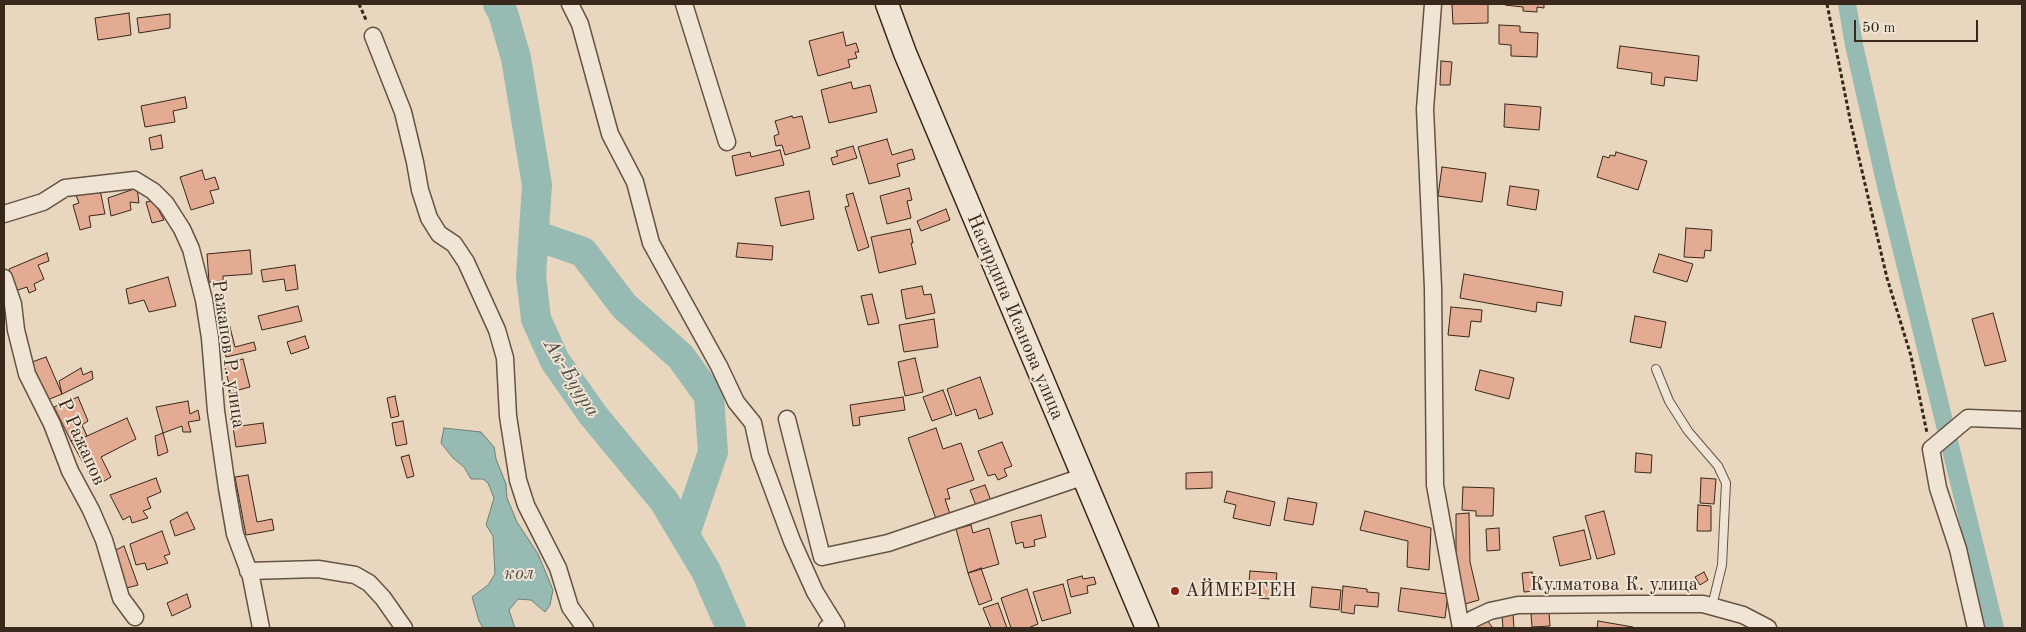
<!DOCTYPE html>
<html>
<head>
<meta charset="utf-8">
<style>
	body { margin:0 }
	#map { position:relative; width:2026px; height:632px; overflow:hidden; background:#e8d7be; font-family:"Old Standard TT",serif }
	canvas { display:block }
	.frame { position:absolute; inset:0; border:5px solid #38271b; pointer-events:none }
	.scale { position:absolute; left:1854px; top:20px; width:124px; height:22px; box-sizing:border-box; border:2px solid #38271b; border-top:0; padding-left:6px; font-size:15px; line-height:18px; white-space:nowrap; color:#38271b; -webkit-text-stroke:4px #f0e5d5; paint-order:stroke }
</style>
</head>
<body>
<div id="map">
<canvas width="2026" height="632"></canvas>
<div class="frame"></div>
<div class="scale">50 m</div>
</div>
<script>
const g = document.querySelector('canvas').getContext('2d');
g.lineJoin = 'round';
function fill(path, color) { g.fillStyle = color; g.fill(path, 'evenodd'); }
const poly = rows => new Path2D(rows.map(r => 'M' + r).join(''));
function stroke(path, color, width, dash) { g.strokeStyle = color; g.lineWidth = width; g.lineCap = dash ? 'butt' : 'round'; g.setLineDash(dash || []); g.stroke(path); }
function label(font, color, halo, rows, align = 'center') {
  g.font = font + ' "Old Standard TT",serif'; g.lineWidth = 4; g.setLineDash([]); g.textBaseline = 'middle'; g.strokeStyle = halo; g.fillStyle = color; for (const [text, x, y, turn = 0] of rows) {
    g.save(); g.translate(x, y); g.rotate((+turn || 0) * Math.PI / 180); g.textAlign = isNaN(turn) ? turn : align; if (halo) g.strokeText(text, 0, 0); g.fillText(text, 0, 0); g.restore();
  }
}
const water = poly([
	[444,428,481,432,494,447,496,459,506,484,507,498,517,522,538,554,553,590,550,605,545,612,531,600,518,599,509,610,515,628,483,628,479,621,472,597,488,585,495,574,493,536,486,525,494,498,488,483,483,479,471,479,464,467,453,458,441,443,444,428]
]);
const canal = poly([
	[1847,4,1854,45,1887,190,1995,628]
]);
const river = poly([
	[498,4,503,13,516,58,537,185,531,276,536,319,555,361,593,415,664,501,706,571,731,628],
	[534,235,583,252,624,306,681,357,709,396,713,452,685,534]
]);
const building = poly([
	[1452,4,1488,4,1488,23,1453,24,1452,4],
	[1505,4,1544,4,1544,8,1537,7,1537,12,1523,11,1523,7,1505,5,1505,4],
	[129,13,131,35,98,40,95,18,129,13],
	[170,14,170,28,139,33,137,18,170,14],
	[1499,25,1520,26,1520,32,1538,33,1537,57,1511,56,1511,45,1499,44,1499,25],
	[843,32,846,46,856,43,859,52,855,52,857,58,848,60,850,67,818,76,809,41,843,32],
	[1620,46,1699,56,1697,81,1665,77,1664,86,1651,84,1652,73,1617,68,1620,46],
	[1441,61,1452,62,1450,85,1440,85,1441,61],
	[851,82,853,89,870,85,877,112,829,123,821,90,851,82],
	[185,97,187,108,173,111,175,122,145,127,141,106,185,97],
	[1505,104,1541,107,1539,130,1504,127,1505,104],
	[792,116,793,118,802,116,810,148,785,155,782,145,776,146,774,136,779,134,775,121,792,116],
	[161,135,163,148,151,150,149,138,161,135],
	[887,139,892,155,912,149,915,159,897,164,900,176,869,184,858,147,887,139],
	[853,146,857,158,833,165,831,158,838,156,836,151,853,146],
	[780,150,784,165,736,176,732,156,750,152,751,157,780,150],
	[1616,152,1647,161,1638,190,1597,177,1603,156,1609,158,1610,155,1615,156,1616,152],
	[1442,167,1486,173,1482,202,1438,196,1442,167],
	[202,170,205,180,215,177,219,189,210,191,214,203,191,210,180,177,202,170],
	[1510,186,1539,190,1536,210,1507,205,1510,186],
	[137,188,139,203,130,202,131,210,111,216,108,198,137,188],
	[909,188,912,200,907,201,911,218,887,224,880,196,909,188],
	[100,190,105,214,89,216,91,227,80,230,73,205,79,203,76,195,100,190],
	[809,191,814,219,781,226,775,198,809,191],
	[853,193,869,247,858,251,845,207,849,206,846,195,853,193],
	[154,201,164,220,152,223,146,202,154,201],
	[946,209,950,220,921,231,917,221,946,209],
	[1686,228,1712,230,1711,251,1705,250,1704,258,1684,257,1686,228],
	[910,229,913,243,911,243,916,264,879,273,871,237,910,229],
	[738,243,773,246,772,260,736,257,738,243],
	[250,250,252,274,223,276,223,281,209,282,207,254,250,250],
	[47,253,49,261,38,265,44,279,34,284,36,290,29,293,27,287,15,291,9,269,47,253],
	[1659,254,1693,264,1687,282,1653,272,1659,254],
	[295,265,298,289,286,291,284,279,263,282,261,270,295,265],
	[1464,274,1563,292,1561,306,1537,302,1536,312,1460,298,1464,274],
	[168,277,176,306,149,312,144,300,129,304,126,289,168,277],
	[922,286,924,295,931,294,935,313,906,319,901,290,922,286],
	[872,294,879,323,868,325,861,296,872,294],
	[298,306,302,321,262,330,258,316,298,306],
	[1451,307,1482,310,1481,322,1471,321,1469,337,1448,335,1451,307],
	[1993,313,2006,361,1985,366,1972,319,1993,313],
	[1635,316,1666,322,1661,348,1630,342,1635,316],
	[934,319,938,347,904,352,899,325,934,319],
	[230,327,235,347,254,342,256,350,226,357,220,330,230,327],
	[305,336,309,348,291,354,287,342,305,336],
	[46,357,62,394,45,401,32,362,46,357],
	[915,358,923,392,905,396,898,362,915,358],
	[243,359,250,387,231,392,224,364,243,359],
	[81,368,83,375,92,371,93,379,62,394,59,381,81,368],
	[1480,370,1514,378,1509,399,1475,390,1480,370],
	[980,377,993,414,979,419,976,409,956,416,947,389,980,377],
	[943,390,952,414,932,421,923,397,943,390],
	[395,396,399,416,391,418,387,398,395,396],
	[78,397,88,421,82,425,87,436,71,441,54,407,78,397],
	[903,397,905,410,859,417,860,425,853,426,850,405,903,397],
	[188,401,190,414,198,410,200,420,188,422,191,432,183,432,182,426,163,433,156,407,188,401],
	[127,418,136,439,101,457,111,477,96,486,71,441,87,436,127,418],
	[403,421,407,444,396,446,392,423,403,421],
	[263,423,266,443,236,447,233,427,263,423],
	[936,428,943,449,961,443,974,480,947,489,950,499,945,499,950,514,936,519,908,438,936,428],
	[163,433,168,452,158,456,155,436,163,433],
	[1002,442,1012,466,1004,469,1007,476,998,480,995,474,988,476,978,451,1002,442],
	[1636,453,1652,455,1651,473,1635,472,1636,453],
	[409,455,414,476,407,478,401,457,409,455],
	[1212,472,1212,488,1186,489,1186,473,1212,472],
	[248,475,257,522,272,519,274,530,246,535,235,477,248,475],
	[156,478,161,492,147,498,151,508,143,511,148,518,132,523,130,516,123,520,110,495,156,478],
	[1701,478,1716,479,1714,504,1700,503,1701,478],
	[985,485,993,506,978,511,970,490,985,485],
	[1463,487,1494,488,1493,516,1476,516,1476,511,1462,510,1463,487],
	[1227,491,1275,502,1270,526,1233,518,1236,505,1224,502,1227,491],
	[1288,498,1317,503,1313,525,1284,520,1288,498],
	[1698,505,1711,506,1711,531,1697,531,1698,505],
	[1365,511,1431,528,1429,570,1407,567,1408,541,1360,530,1365,511],
	[1604,511,1615,554,1597,559,1585,516,1604,511],
	[187,512,195,529,175,536,170,521,187,512],
	[1469,513,1470,562,1479,600,1465,604,1456,563,1456,514,1469,513],
	[1041,515,1046,537,1034,540,1035,546,1024,548,1023,542,1016,544,1011,522,1041,515],
	[971,525,973,533,989,528,999,564,968,573,956,529,971,525],
	[1499,528,1500,550,1487,551,1486,529,1499,528],
	[1584,530,1591,559,1560,566,1553,537,1584,530],
	[162,531,170,554,164,556,168,563,147,570,145,563,136,565,130,544,162,531],
	[124,546,138,585,123,589,114,551,124,546],
	[981,568,992,600,979,605,968,573,981,568],
	[1250,571,1277,573,1275,595,1269,594,1269,599,1259,598,1259,594,1248,593,1250,571],
	[1532,572,1535,591,1524,592,1522,573,1532,572],
	[1704,572,1708,580,1700,585,1695,577,1704,572],
	[1082,576,1083,579,1094,577,1096,584,1087,586,1088,593,1071,597,1067,580,1082,576],
	[1063,584,1071,613,1042,621,1033,592,1063,584],
	[1343,586,1367,589,1367,592,1379,593,1378,607,1355,605,1354,614,1341,612,1343,586],
	[1312,587,1341,590,1339,610,1310,607,1312,587],
	[1401,588,1448,594,1445,618,1398,611,1401,588],
	[1027,589,1038,624,1028,628,1011,628,1001,598,1027,589],
	[187,594,191,607,172,616,167,603,187,594],
	[998,603,1007,628,991,628,983,608,998,603],
	[1549,612,1550,626,1532,627,1531,614,1549,612],
	[1513,614,1514,628,1503,628,1502,615,1513,614],
	[1487,620,1492,627,1491,628,1474,628,1487,620],
	[1598,621,1633,627,1633,628,1597,628,1598,621]
]);
const path = poly([
	[359,4,367,22],
	[1827,4,1851,124,1887,278,1911,356,1927,433]
]);
const lane = poly([
	[1656,369,1669,401,1688,431,1718,466,1726,483,1722,565,1712,606]
]);
const street = poly([
	[570,4,580,24,610,134,635,182,651,243,719,366,736,402,753,423,760,455,792,541,815,592,836,626,827,628],
	[684,4,727,142],
	[1433,4,1425,109,1433,288,1435,485,1461,628],
	[373,36,403,112,415,162,420,190,429,218,439,234,454,244,466,262,497,330,505,358,508,416,518,480,526,505,558,568,570,607,585,628],
	[4,214,43,202,65,188,135,180,153,191,166,204,182,229,191,249,204,300,210,338,216,411,227,488,235,534,251,577,261,628],
	[4,278,13,304,16,330,27,374,52,424,70,471,91,510,104,540,121,598,135,617],
	[787,419,822,557,888,543,1082,477],
	[248,571,318,569,355,575,369,583,383,598,404,628],
	[1461,628,1473,619,1490,611,1518,605,1631,604,1703,604,1743,615,1768,628],
	[1976,628,1958,549,1938,488,1931,449,1968,418,2022,420]
]);
const secondary = poly([
	[887,4,905,53,1147,628]
]);
const markers = [
	[1175,591,5,"#8f2418"]
];
const streetNames = [
	["Насирдина Исанова улица",1015,317,67],
	["Ражапов Р. улица",228,354,82],
	["Р Ражапов",81,442,66],
	["Кулматова К. улица",1614,585]
];
const poiNames = [
	["АЙМЕРГЕН",1185,591]
];
const waterNames = [
	["Ак-Буура",571,378,58],
	["кол",519,574]
];
fill(water, '#97bab2');
stroke(water, '#717f76', 1);
stroke(canal, '#97bab2', 18);
stroke(river, '#97bab2', 30);
fill(building, '#e2ab92');
stroke(building, '#38271b', 1);
stroke(lane, '#645344', 10);
stroke(street, '#645344', 19);
stroke(secondary, '#38271b', 25);
stroke(path, '#38271b', 3, [4, 2.5]);
stroke(lane, '#f0e5d5', 8);
stroke(street, '#f0e5d5', 16);
stroke(secondary, '#f0e5d5', 22);
for (const [x, y, r, color] of markers) { const dot = new Path2D(); dot.arc(x, y, r, 0, 2 * Math.PI); g.fillStyle = color; g.fill(dot); stroke(dot, '#f0e5d5', 2); }
label('19px', '#38271b', '#f0e5d5', streetNames);
label('19px', '#38271b', '#f0e5d5', poiNames, 'left');
label('italic 20px', '#504c41', '#f0e5d5', waterNames);
</script>
</body>
</html>
